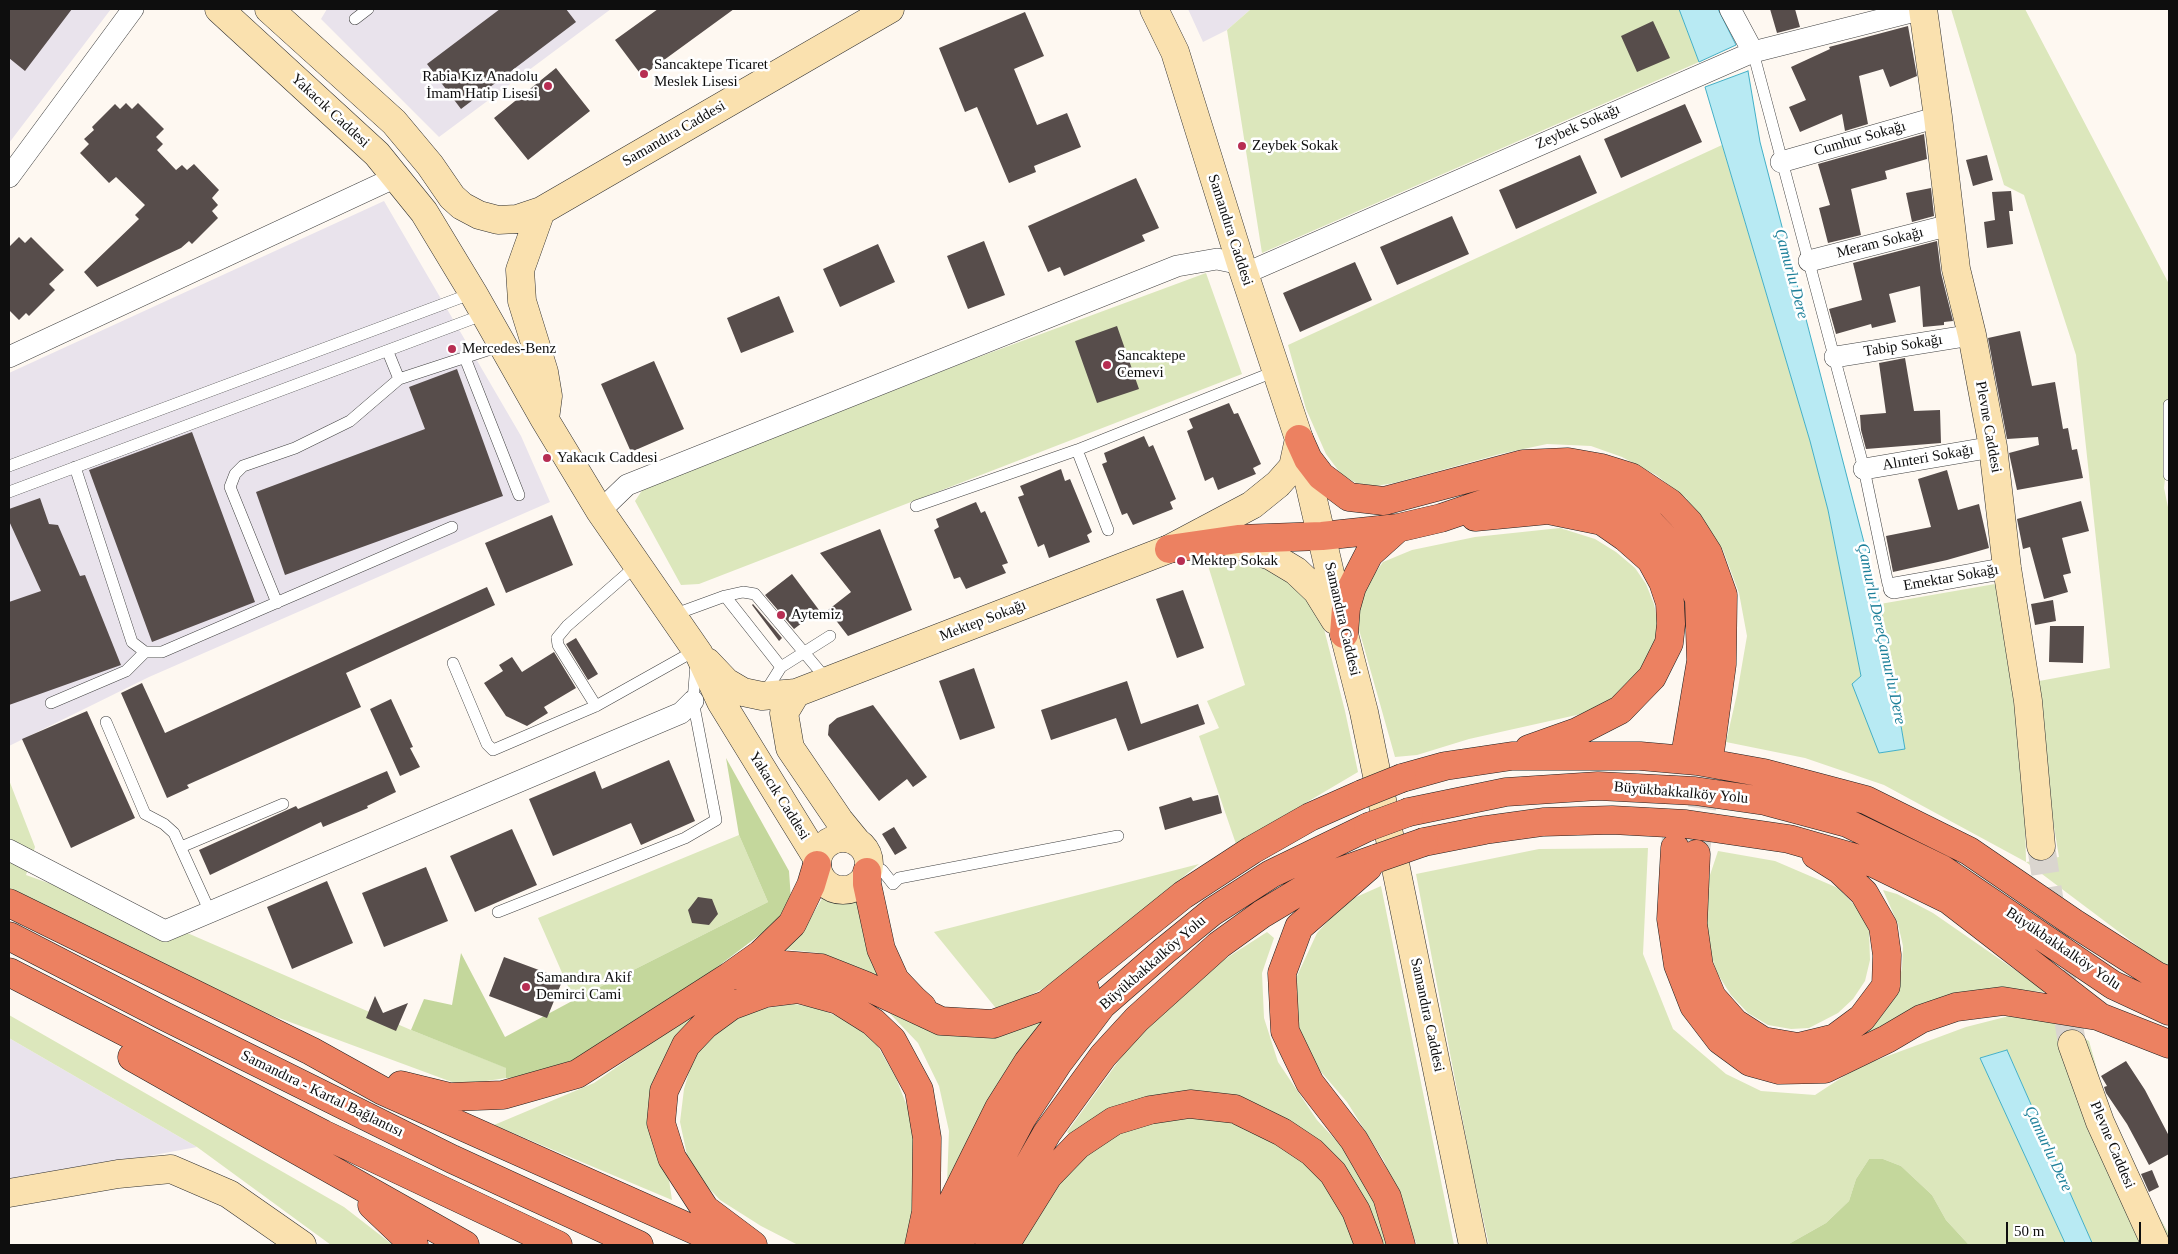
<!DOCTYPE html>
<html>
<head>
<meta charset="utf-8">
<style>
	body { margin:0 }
	#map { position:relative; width:2178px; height:1254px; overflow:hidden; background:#fef8f1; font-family:"Times New Roman",serif }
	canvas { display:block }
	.frame { position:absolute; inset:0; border:10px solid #0e0e0e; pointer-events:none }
	.scale { position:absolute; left:2006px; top:1222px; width:135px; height:22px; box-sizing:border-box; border:2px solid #0e0e0e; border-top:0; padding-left:6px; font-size:15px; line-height:18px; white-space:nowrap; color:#0e0e0e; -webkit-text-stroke:4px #fff; paint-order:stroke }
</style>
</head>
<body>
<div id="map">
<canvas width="2178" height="1254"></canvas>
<div class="frame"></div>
<div class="scale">50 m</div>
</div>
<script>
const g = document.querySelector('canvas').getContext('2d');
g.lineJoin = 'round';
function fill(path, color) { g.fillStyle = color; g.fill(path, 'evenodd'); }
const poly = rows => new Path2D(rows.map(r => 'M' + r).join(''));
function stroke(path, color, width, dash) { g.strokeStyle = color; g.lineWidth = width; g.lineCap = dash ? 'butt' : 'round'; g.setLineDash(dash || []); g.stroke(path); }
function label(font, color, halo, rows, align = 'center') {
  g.font = font + ' "Times New Roman",serif'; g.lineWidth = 5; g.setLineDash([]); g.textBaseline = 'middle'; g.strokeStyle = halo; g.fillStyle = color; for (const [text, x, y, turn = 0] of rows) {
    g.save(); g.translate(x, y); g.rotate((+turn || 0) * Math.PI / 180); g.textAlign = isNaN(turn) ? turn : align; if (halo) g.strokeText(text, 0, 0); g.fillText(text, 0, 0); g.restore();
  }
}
const industrial = poly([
	[9,9,111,9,9,143],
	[327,9,611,9,439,137,321,19],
	[1188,9,1251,9,1227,30,1203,42],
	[384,201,521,436,550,502,149,677,9,746,9,373],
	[9,1038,197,1147,9,1182]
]);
const green = poly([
	[1251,9,1679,9,1699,62,1262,253,1227,30],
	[1951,9,2025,9,2169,284,2169,441,2164,488,2169,512,2169,967,2163,965,2026,862,1884,785,1805,758,1726,742,1737,694,1747,636,1739,593,1723,550,1686,498,1656,475,1622,457,1591,446,1547,444,1500,454,1394,483,1376,486,1356,483,1341,474,1326,454,1306,409,1288,345,1722,145,1810,441,1828,510,1861,676,1879,753,1905,749,1880,604,2018,580,2039,681,2110,668,2076,355,2024,195,2004,185],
	[2038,731,2059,857,2026,862,2025,813],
	[1206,273,1242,374,699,584,681,585,635,501,643,489,968,361],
	[1560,528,1595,539,1616,552,1635,568,1646,584,1654,604,1658,624,1655,645,1643,668,1621,695,1590,712,1469,739,1417,755,1395,757,1356,619,1363,590,1383,562,1412,550,1475,537],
	[1206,559,1238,560,1276,571,1303,591,1322,621,1345,711,1358,772,1236,844,1199,736,1219,728,1207,701,1245,685],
	[9,780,35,847,26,875,185,932,411,1030,507,1068,506,1078,460,1085,225,998,9,896],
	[739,835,768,902,574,1000,538,918],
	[1648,848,1643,954,1673,1029,1726,1074,1761,1091,1815,1095,1858,1067,1966,1027,2013,1015,2060,1024,2089,1041,2118,1144,2169,1234,2169,1245,2093,1245,2007,1050,1980,1058,2066,1245,1969,1245,1946,1220,1932,1195,1901,1166,1883,1159,1869,1159,1856,1179,1849,1201,1826,1223,1787,1245,1489,1245,1472,1169,1416,874,1539,849],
	[1718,851,1775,861,1838,888,1859,910,1869,931,1870,960,1865,981,1853,999,1838,1013,1809,1028,1791,1029,1768,1025,1748,1013,1731,995,1717,973,1707,942,1706,887],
	[1199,864,1070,969,1042,989,999,1012,934,932],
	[1381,886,1454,1245,1417,1245,1384,1161,1347,1102,1316,1066,1297,1023,1297,976,1317,933,1345,902],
	[1883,890,1897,894,1933,913,2047,992,1989,989,1947,997,1858,1037,1898,986,1902,968,1903,946,1898,924],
	[823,897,843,903,866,901,887,980,819,953,783,949,807,924],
	[1267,932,1274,938,1262,973,1264,1018,1278,1062,1317,1120,1346,1151,1379,1207,1390,1245,1379,1245,1370,1212,1230,1096,1071,1136,1067,1132,1136,1037,1222,961],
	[877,1000,1046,1020,947,1184,949,1131,939,1086,918,1043],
	[711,1001,681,1030,668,1173,672,1200,494,1125,594,1083],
	[794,1004,817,1008,851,1022,877,1045,896,1078,912,1119,917,1188,909,1245,798,1245,761,1226,720,1200,704,1183,687,1155,680,1122,684,1089,692,1062,707,1039,731,1021,760,1009],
	[9,1015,344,1207,393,1245,331,1245,197,1147,9,1038],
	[1184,1114,1235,1120,1280,1142,1318,1172,1339,1201,1355,1245,1021,1245,1032,1220,1075,1164,1103,1141,1135,1126]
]);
const forest = poly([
	[726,758,789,871,791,900,782,918,630,1033,545,1076,506,1078,506,1068,411,1030,424,999,452,1005,461,953,505,1037,574,1000,768,902,739,835],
	[1869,1159,1883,1159,1901,1166,1932,1195,1946,1220,1969,1245,1787,1245,1826,1223,1849,1201,1856,1179]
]);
const water = poly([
	[1679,9,1718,9,1736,45,1699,62,1679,9],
	[1748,71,1760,142,1880,604,1905,749,1879,753,1852,684,1861,676,1828,510,1810,441,1705,87,1748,71],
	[2007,1050,2093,1245,2066,1245,1980,1058,2007,1050]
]);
const building = poly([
	[9,9,72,9,25,71,9,58],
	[500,9,566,9,576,22,461,109,427,64],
	[658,9,734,9,642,76,615,40],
	[1770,9,1795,9,1800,27,1777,33],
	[1025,12,1044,56,1014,69,1037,125,1067,113,1081,147,1034,166,1036,172,1009,183,977,107,965,112,939,48],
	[1653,21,1670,58,1637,72,1621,36],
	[1908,26,1917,76,1890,87,1883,69,1859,76,1868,124,1845,131,1842,114,1800,132,1789,107,1806,100,1791,67,1830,49,1829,47],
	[556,68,590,111,528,160,494,118],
	[126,103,132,109,138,103,164,129,156,137,163,144,157,150,176,170,182,165,187,170,194,164,219,190,212,198,218,205,212,211,218,218,192,244,189,241,181,248,97,287,84,272,139,219,135,215,145,205,116,177,109,183,80,153,89,144,84,139,94,130,92,127,115,104,120,109],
	[1685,104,1702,142,1621,178,1604,139],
	[1924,134,1927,159,1885,171,1887,179,1851,189,1861,235,1828,243,1819,208,1830,205,1818,164],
	[1580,155,1597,193,1516,229,1499,190],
	[1987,155,1993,180,1973,186,1966,160],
	[1136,178,1159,228,1142,235,1145,241,1064,276,1060,267,1048,272,1028,226],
	[1931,188,1934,216,1912,222,1906,193],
	[2011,191,2013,211,2009,211,2013,244,1987,248,1984,222,1995,220,1992,192],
	[1452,216,1469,254,1397,285,1380,247],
	[19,237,25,243,31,237,64,270,49,284,55,290,29,316,26,313,19,320,9,310,9,247],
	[984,241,1005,295,968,309,947,256],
	[1937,241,1941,273,1953,321,1944,322,1944,325,1923,327,1920,286,1889,294,1896,322,1872,328,1871,324,1836,334,1829,309,1862,300,1853,263],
	[878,244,895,282,840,307,823,269],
	[1355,262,1372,300,1300,332,1283,293],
	[779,296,794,332,741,353,727,318],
	[1117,326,1139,389,1097,403,1075,341],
	[2020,331,2032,386,2055,382,2063,429,2068,428,2072,450,2077,449,2083,478,2017,490,2009,453,2039,445,2038,437,2007,439,1988,338],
	[1905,358,1914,411,1940,410,1941,443,1866,449,1861,430,1860,415,1886,413,1879,363],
	[654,361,684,429,631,452,601,384],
	[457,369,503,496,285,575,256,492,425,429,409,387],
	[1229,403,1234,414,1238,413,1261,464,1253,468,1256,474,1218,490,1213,477,1205,481,1187,431,1193,428,1189,419],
	[192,432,255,602,152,642,89,470],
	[1144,436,1149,447,1153,445,1176,499,1170,502,1173,509,1133,525,1127,513,1122,515,1102,464,1107,462,1104,453],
	[1061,469,1065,481,1070,479,1092,532,1087,535,1090,542,1049,558,1044,544,1038,547,1018,497,1024,495,1020,486],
	[1947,470,1958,510,1979,504,1989,548,1947,560,1893,572,1886,536,1931,527,1918,479],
	[40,498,49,524,58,525,80,576,85,575,121,665,9,705,9,602,41,591,9,521,9,509],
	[2081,501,2089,531,2062,538,2071,573,2063,575,2068,592,2044,599,2030,547,2023,549,2017,519],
	[976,502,981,513,985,511,1008,563,1002,565,1006,573,966,589,960,577,954,579,934,530,939,527,936,519],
	[552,515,573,565,506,593,485,543],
	[880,529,912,610,848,636,828,610,851,592,820,553],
	[792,574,819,610,794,629,765,595],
	[487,587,495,605,346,673,361,707,187,785,189,788,167,798,121,693,142,683,165,733],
	[1183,590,1204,648,1177,658,1156,599],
	[2053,600,2056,621,2035,625,2031,604],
	[753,604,782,638,779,641,752,605],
	[2050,626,2084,626,2083,663,2049,662],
	[576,638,598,674,588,680,566,644],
	[554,652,576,688,544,707,548,713,527,726,506,716,484,683,503,671,499,665,512,657,522,672],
	[974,668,995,728,960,740,939,681],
	[1127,681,1141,724,1198,704,1205,724,1128,751,1116,718,1051,740,1041,710],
	[391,699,413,747,410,748,420,767,400,776,370,709],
	[873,705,927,777,913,787,907,779,879,801,828,735,829,725,837,718],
	[87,711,135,818,71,848,22,739],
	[669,760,695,821,641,845,631,823,553,856,529,799,595,771,602,789],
	[387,771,396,792,367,806,368,808,323,827,321,822,210,875,199,850,296,806,298,809],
	[1218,795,1222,813,1165,830,1159,807,1191,797,1193,801],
	[894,827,907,848,895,855,882,834],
	[512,829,537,885,475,912,450,856],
	[426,867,448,921,384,947,362,893],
	[327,881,353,943,292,969,267,907],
	[698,897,712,899,718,914,709,925,692,923,688,910],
	[504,957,563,979,547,1018,489,996],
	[375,996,383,1013,408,1003,396,1031,366,1018],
	[2126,1061,2145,1090,2169,1136,2169,1154,2149,1165,2127,1124,2106,1093,2104,1087,2107,1086,2101,1076],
	[2152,1170,2159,1187,2149,1192,2141,1174]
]);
const secondaryTunnel = poly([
	[2041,846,2072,1044]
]);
const highwayTunnel = poly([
	[1675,846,1686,750],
	[1696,850,1710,752]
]);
const lane = poly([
	[355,19,368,9],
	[1753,52,1864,469,1888,584,1894,588],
	[388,352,399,379],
	[465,358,519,495],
	[2169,405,2169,475],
	[1077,450,1108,530],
	[9,466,473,293],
	[75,467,132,642,145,652,162,652,452,527],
	[9,492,485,314],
	[916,506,1077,450,1276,371],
	[725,596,743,592,755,594,828,681],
	[277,603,230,487,235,474,243,466,295,448,350,421,399,379,503,345],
	[673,615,725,596,781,667,764,694],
	[453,663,487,744,493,750,596,706,696,650],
	[781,667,830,636],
	[51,703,126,671,145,652],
	[596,706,558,645,557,638,567,626,637,565],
	[106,722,145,814,164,824,174,833,210,912],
	[181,847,283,804],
	[869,863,882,870,893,884,899,878,1118,836],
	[498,912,685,838,716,820,693,701,696,664]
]);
const street = poly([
	[1730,9,1753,52],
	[1781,162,1938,117],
	[9,177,133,9],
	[1809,261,1950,225],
	[1244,274,1753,52,1923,9],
	[9,357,396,177],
	[1835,357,1972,335],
	[1864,469,1993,447],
	[600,511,627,485,1177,266,1217,259,1241,264],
	[1894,588,2007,568],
	[9,850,165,931,681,713,693,701]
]);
const secondary = poly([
	[219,9,377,154,424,212,473,293,545,420,600,511,699,654,721,702,817,858],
	[269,9,394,122,430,165,452,197,462,206,479,215,498,220,517,219,541,211,890,9],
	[1154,9,1175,52,1241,264,1299,439,1344,634,1364,712,1473,1245],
	[1923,9,1938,117,1956,269,1972,335,1993,447,2007,568,2028,701,2041,846],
	[541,211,520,270,522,301,544,372,548,396,545,419],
	[1225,541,1271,556,1296,571,1317,591,1335,620],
	[707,662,726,682,743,692,762,696,796,693,1169,549,1252,505,1278,484,1293,467,1299,439],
	[796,693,784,713,790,748,839,820,857,842],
	'817 864a26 26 0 1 1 52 0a26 26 0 1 1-52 0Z',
	[2072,1044,2100,1122,2156,1245],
	[9,1193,118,1174,171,1169,229,1194,302,1245]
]);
const highway = poly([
	[1299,439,1308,459,1321,476,1349,497,1384,501,1523,464,1568,462,1602,468,1631,477,1670,503,1689,523,1708,553,1723,595,1722,664,1710,752],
	[1475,517,1548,510,1602,521,1625,537,1651,560,1663,582,1670,603,1671,624,1669,643,1652,677,1620,710,1577,732,1529,749],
	[1169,549,1238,539,1322,536,1398,528,1441,518,1529,488,1566,487,1613,497,1650,523,1677,551,1699,599,1701,661,1686,750],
	[1344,634,1346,608,1352,587,1369,554,1398,528],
	[1402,778,1445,766,1512,756,1640,756,1697,761,1764,773,1866,800,1969,851,2074,923,2157,976,2169,981],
	[1409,812,1506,792,1598,786,1695,791,1765,801,1847,823,1942,869,2113,985,2169,1011],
	[1424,842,1485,830,1543,822,1612,820,1686,824,1789,839,1873,863,1949,900,2100,1017,2169,1044],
	[1675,848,1671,919,1678,965,1694,1006,1720,1040,1750,1062,1779,1070,1825,1069,1887,1039,1921,1019,1956,1007,2003,1001,2097,1016],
	[1696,854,1693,924,1699,966,1712,997,1735,1023,1763,1041,1798,1047,1835,1038,1862,1018,1886,986,1887,955,1883,926,1864,893,1840,870,1816,855],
	[1368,867,1299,927,1282,973,1285,1031,1310,1083,1354,1140,1387,1197,1401,1245],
	[867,872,867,884,881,949,895,980,913,999,922,1007],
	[9,903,311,1051,383,1091,728,1245],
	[9,936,164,1016,452,1159,639,1245],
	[9,972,323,1134,558,1245],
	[730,976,784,965,821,968,864,985,941,1021,993,1024,1046,1005,1183,895,1252,850,1310,817,1362,794],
	[132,1057,465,1245],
	[401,1085,450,1097,503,1095,577,1074,730,976,761,954,792,924,811,885,817,865],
	[372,1205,414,1245],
	[753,1245,705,1209,672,1158,661,1123,664,1091,686,1045,705,1025,731,1006,766,993,798,989,838,1000,873,1022,892,1040,919,1090,927,1138,926,1212,919,1245],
	[931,1245,999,1108,1028,1062,1085,989],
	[959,1245,978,1201,1022,1118,1058,1063,1102,1005,1164,951,1212,912,1271,874,1368,827],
	[989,1245,1002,1212,1047,1133,1103,1056,1137,1019,1219,945,1262,914,1322,878,1378,858],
	[1005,1245,1048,1176,1078,1145,1114,1121,1150,1110,1190,1104,1235,1109,1282,1132,1312,1152,1333,1173,1356,1211,1369,1245]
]);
const highwayBridge = poly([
	[1362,794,1402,778],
	[1368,827,1409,812],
	[1378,858,1424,842]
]);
const markers = [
	[644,74,5,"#b72e53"],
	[548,86,5,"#b72e53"],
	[1242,146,5,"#b72e53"],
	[452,349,5,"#b72e53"],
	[1107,365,5,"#b72e53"],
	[547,458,5,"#b72e53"],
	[1181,561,5,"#b72e53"],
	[781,615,5,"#b72e53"],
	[526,987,5,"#b72e53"]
];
const poiNames = [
	["Sancaktepe Ticaret",654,65],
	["Meslek Lisesi",654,82],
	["Rabia Kız Anadolu",538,77,"right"],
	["İmam Hatip Lisesi",538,94,"right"],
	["Zeybek Sokak",1252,146],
	["Mercedes-Benz",462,349],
	["Sancaktepe",1117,356],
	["Cemevi",1117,373],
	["Yakacık Caddesi",557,458],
	["Mektep Sokak",1191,561],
	["Aytemiz",791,615],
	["Samandıra Akif",536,978],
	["Demirci Cami",536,995]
];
const streetNames = [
	["Yakacık Caddesi",330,111,43],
	["Zeybek Sokağı",1578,127,-24],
	["Samandıra Caddesi",674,134,-30],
	["Cumhur Sokağı",1860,139,-16],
	["Samandıra Caddesi",1230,230,72],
	["Meram Sokağı",1880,243,-14],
	["Tabip Sokağı",1903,346,-9],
	["Plevne Caddesi",1988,427,80],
	["Alınteri Sokağı",1928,458,-10],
	["Emektar Sokağı",1951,578,-10],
	["Samandıra Caddesi",1342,619,77],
	["Mektep Sokağı",983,621,-21],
	["Büyükbakkalköy Yolu",1681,793,5],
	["Yakacık Caddesi",779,796,58],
	["Büyükbakkalköy Yolu",2063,949,34],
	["Büyükbakkalköy Yolu",1153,963,-41],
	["Samandıra Caddesi",1427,1015,78],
	["Samandıra - Kartal Bağlantısı",322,1094,26],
	["Plevne Caddesi",2112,1145,67]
];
const waterNames = [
	["Çamurlu Dere",1791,274,75],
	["Çamurlu DereÇamurlu Dere",1881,634,78],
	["Çamurlu Dere",2048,1149,65]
];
fill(industrial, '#e9e3ec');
fill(green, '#dce7bc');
fill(forest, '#c4d79c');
fill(water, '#b8eaf3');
stroke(water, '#43afc6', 1);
fill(building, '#574d4b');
stroke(secondaryTunnel, '#dad5cf', 28, [28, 14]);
stroke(highwayTunnel, '#dad5cf', 28, [28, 14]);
stroke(lane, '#414141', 12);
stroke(street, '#414141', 22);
stroke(secondary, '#303030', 29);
stroke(highway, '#1f1f1f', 29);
stroke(lane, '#fff', 11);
stroke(street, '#fff', 21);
stroke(secondary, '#fae1af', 28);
stroke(highway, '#ec8161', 28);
stroke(highwayBridge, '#1f1f1f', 29, []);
stroke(highwayBridge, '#ec8161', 28);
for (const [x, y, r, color] of markers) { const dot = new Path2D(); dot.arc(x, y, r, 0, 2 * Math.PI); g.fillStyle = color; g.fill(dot); stroke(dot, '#fff', 2); }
label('15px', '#0e0e0e', '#fff', poiNames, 'left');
label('15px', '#0e0e0e', '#fff', streetNames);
label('italic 16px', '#1e809a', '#fff', waterNames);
</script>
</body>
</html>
